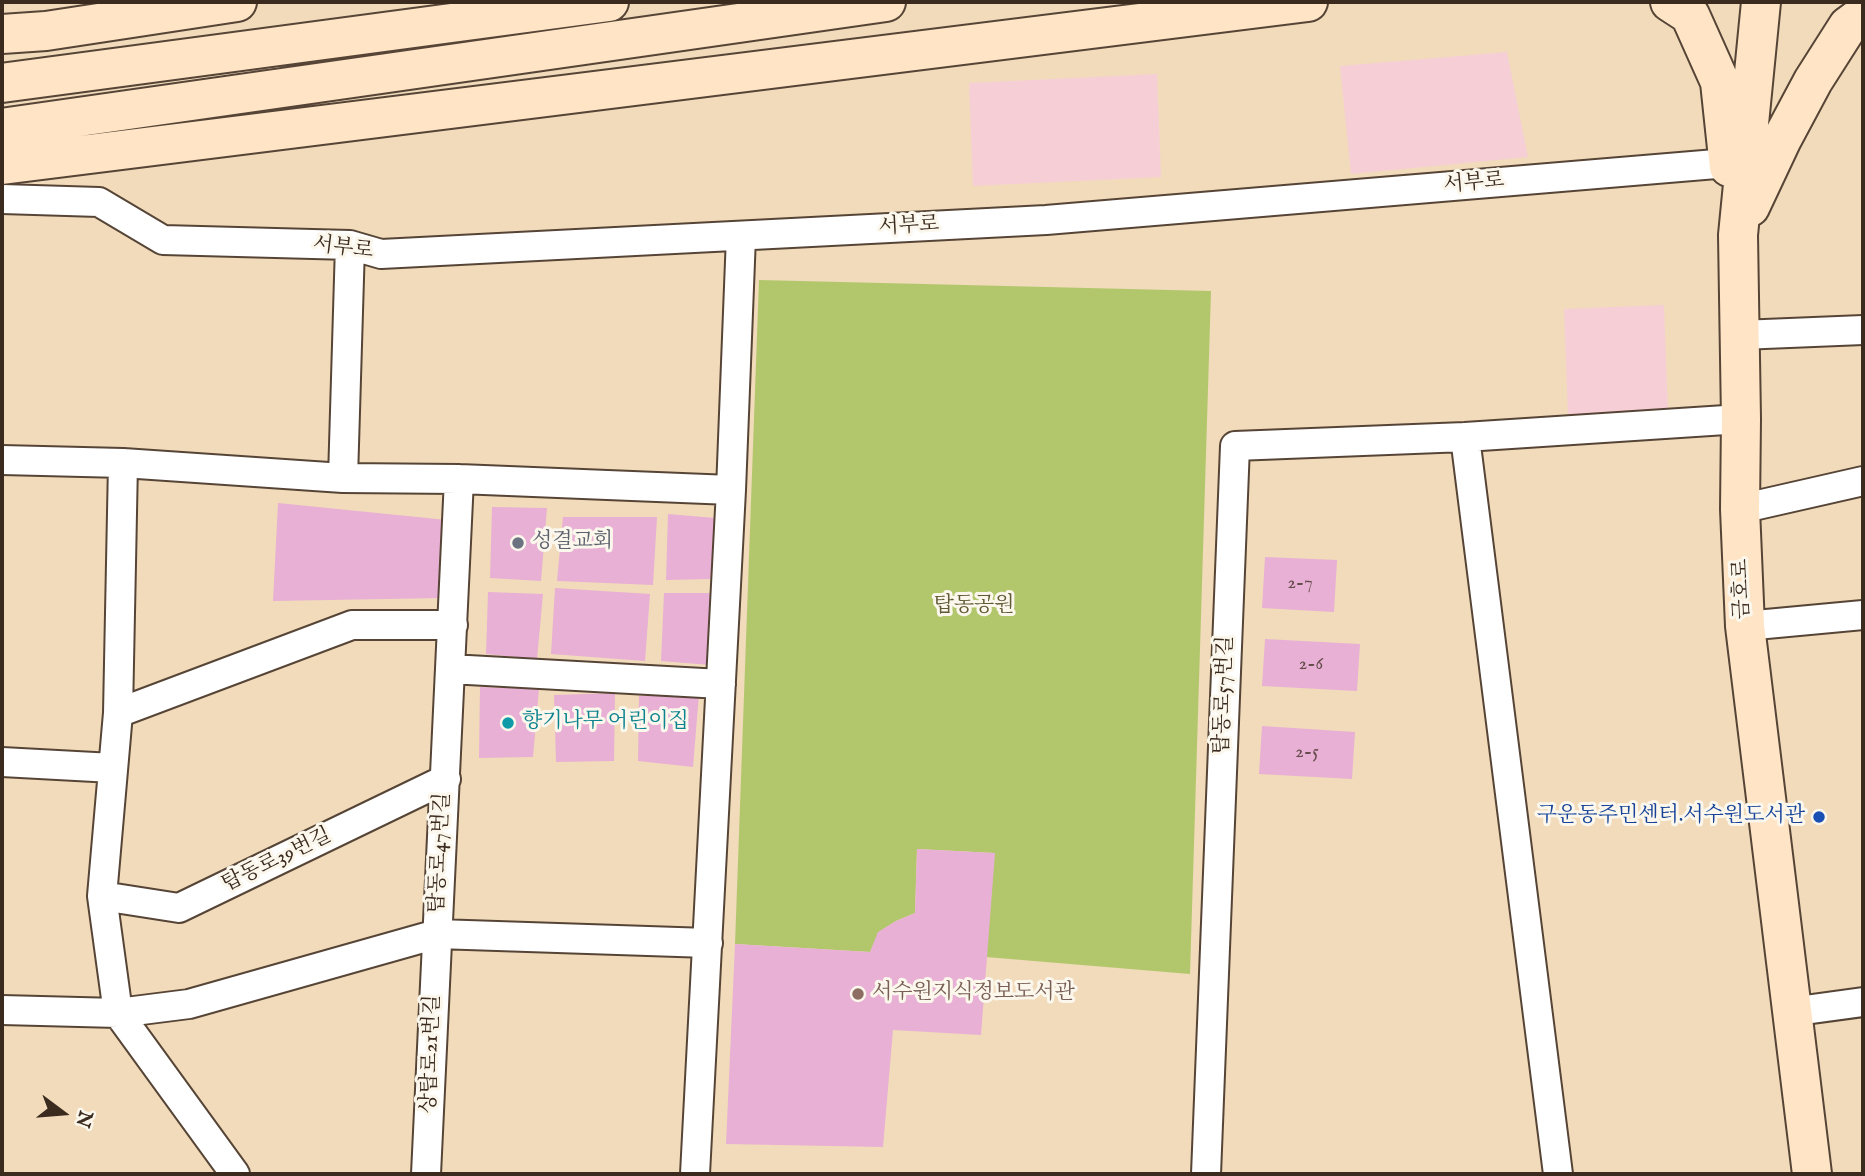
<!DOCTYPE html>
<html>
<head>
<meta charset="utf-8">
<style>
	body { margin:0 }
	#map { position:relative; width:1865px; height:1176px; overflow:hidden; background:#f1dbbb; font-family:"IM FELL English",serif }
	canvas { display:block }
	.frame { position:absolute; inset:0; border:4px solid #3b2a1e; pointer-events:none }
	.north { position:absolute; left:28px; top:1078px; width:70px; height:70px; -webkit-text-stroke:5px #fbf7ec; paint-order:stroke; rotate:106deg; font-size:19px; font-weight:700; line-height:28px; text-align:center; color:#3b2a1e }
	.north::after { content:''; display:block; margin:auto; width:24px; height:32px; background:#3b2a1e; clip-path:polygon(50% 0,100% 100%,50% 72%,0 100%) }
</style>
</head>
<body>
<div id="map">
<canvas width="1865" height="1176"></canvas>
<div class="frame"></div>
<div class="north">N</div>
</div>
<script>
const g = document.querySelector('canvas').getContext('2d');
g.lineJoin = 'round';
function fill(path, color) { g.fillStyle = color; g.fill(path, 'evenodd'); }
const poly = rows => new Path2D(rows.map(r => 'M' + r).join(''));
function stroke(path, color, width, dash) { g.strokeStyle = color; g.lineWidth = width; g.lineCap = dash ? 'butt' : 'round'; g.setLineDash(dash || []); g.stroke(path); }
function label(font, color, halo, rows, align = 'center') {
  g.font = font + ' "IM FELL English","Noto Serif KR",serif'; g.lineWidth = 6; g.setLineDash([]); g.textBaseline = 'middle'; g.strokeStyle = halo; g.fillStyle = color; for (const [text, x, y, turn = 0] of rows) {
    g.save(); g.translate(x, y); g.rotate((+turn || 0) * Math.PI / 180); g.textAlign = isNaN(turn) ? turn : align; if (halo) g.strokeText(text, 0, 0); g.fillText(text, 0, 0); g.restore();
  }
}
const built = poly([
	[1507,52,1528,157,1351,174,1340,66],
	[1157,74,1161,177,973,186,969,83],
	[1664,305,1668,413,1568,417,1564,309]
]);
const green = poly([
	[759,280,1211,291,1190,974,986,957,994,853,917,849,915,913,896,921,879,932,870,952,735,944]
]);
const building = poly([
	[278,503,447,520,443,598,273,601],
	[492,507,547,508,541,581,490,578],
	[668,514,715,518,712,579,666,580],
	[563,517,657,517,653,585,557,581],
	[1265,557,1337,560,1334,612,1262,608],
	[555,588,650,594,645,661,551,654],
	[488,592,543,594,537,659,486,654],
	[664,593,712,593,710,665,661,661],
	[1265,639,1360,644,1357,691,1262,686],
	[480,687,539,689,533,757,479,758],
	[615,693,614,761,556,762,554,695],
	[699,694,693,767,638,761,639,696],
	[1262,726,1355,732,1352,779,1259,774],
	[917,849,995,853,981,1035,893,1030,883,1147,726,1144,735,944,870,952,878,932,896,921,915,913]
]);
const street = poly([
	[2,199,99,202,163,240,350,245,381,254,1046,220,1728,163],
	[1740,335,1863,330],
	[1465,437,1558,1174],
	[2,460,123,463,343,478,459,479,731,490,695,1174],
	[123,463,118,713,102,896,118,1013,235,1174],
	[343,478,350,245],
	[731,490,741,236],
	[1740,509,1863,481],
	[1745,626,1863,615],
	[450,669,721,684],
	[118,713,352,625,453,625],
	[2,762,113,768],
	[102,896,179,908,446,779],
	[2,1010,118,1013,189,1004,437,934,708,943],
	[1790,1012,1863,1002],
	[426,1174,459,479],
	[1206,1174,1235,446,1465,437,1741,419]
]);
const secondary = poly([
	[1670,2,1690,15,1720,82,1729,167],
	[1761,2,1738,235,1741,419,1740,509,1745,626,1812,1174],
	[2,34,46,31,237,2],
	[2,83,609,2],
	[2,128,886,2],
	[2,165,1308,2],
	[1750,207,1782,139,1813,81,1848,26,1863,15]
]);
const markers = [
	[518,543,7,"#6b7280"],
	[508,723,7,"#0f9aa8"],
	[1819,817,7,"#1a4fb4"],
	[858,994,7,"#8d6e63"]
];
const numberNames = [
	["2-7",1300,584],
	["2-6",1311,665],
	["2-5",1307,753]
];
const streetNames = [
	["서부로",1474,184,-5],
	["서부로",909,227,-3],
	["서부로",343,249,7],
	["금호로",1743,589,-92],
	["탑동로57번길",1225,695,-88],
	["탑동로47번길",441,853,-87],
	["탑동로39번길",277,861,-26],
	["상탑로21번길",432,1054,-88]
];
const worshipNames = [
	["성결교회",532,543]
];
const parkNames = [
	["탑동공원",974,607]
];
const cultureNames = [
	["향기나무 어린이집",522,723]
];
const transitNames = [
	["구운동주민센터.서수원도서관",1805,817]
];
const educationNames = [
	["서수원지식정보도서관",872,994]
];
fill(built, '#f6cfd6');
fill(green, '#b2c76c');
fill(building, '#e8b0d4');
stroke(street, '#564536', 32);
stroke(secondary, '#564536', 42);
stroke(street, '#fff', 28);
stroke(secondary, '#ffe4c6', 38);
for (const [x, y, r, color] of markers) { const dot = new Path2D(); dot.arc(x, y, r, 0, 2 * Math.PI); g.fillStyle = color; g.fill(dot); stroke(dot, '#fbf7ec', 2.5); }
label('18px', '#664c4c', null, numberNames);
label('21px', '#3b2a1e', '#fbf7ec', streetNames);
label('21px', '#5b616d', '#fbf7ec', worshipNames, 'left');
label('21px', '#5f5935', '#fbf7ec', parkNames);
label('21px', '#0d838f', '#fbf7ec', cultureNames, 'left');
label('21px', '#164399', '#fbf7ec', transitNames, 'right');
label('21px', '#785e54', '#fbf7ec', educationNames, 'left');
</script>
</body>
</html>
